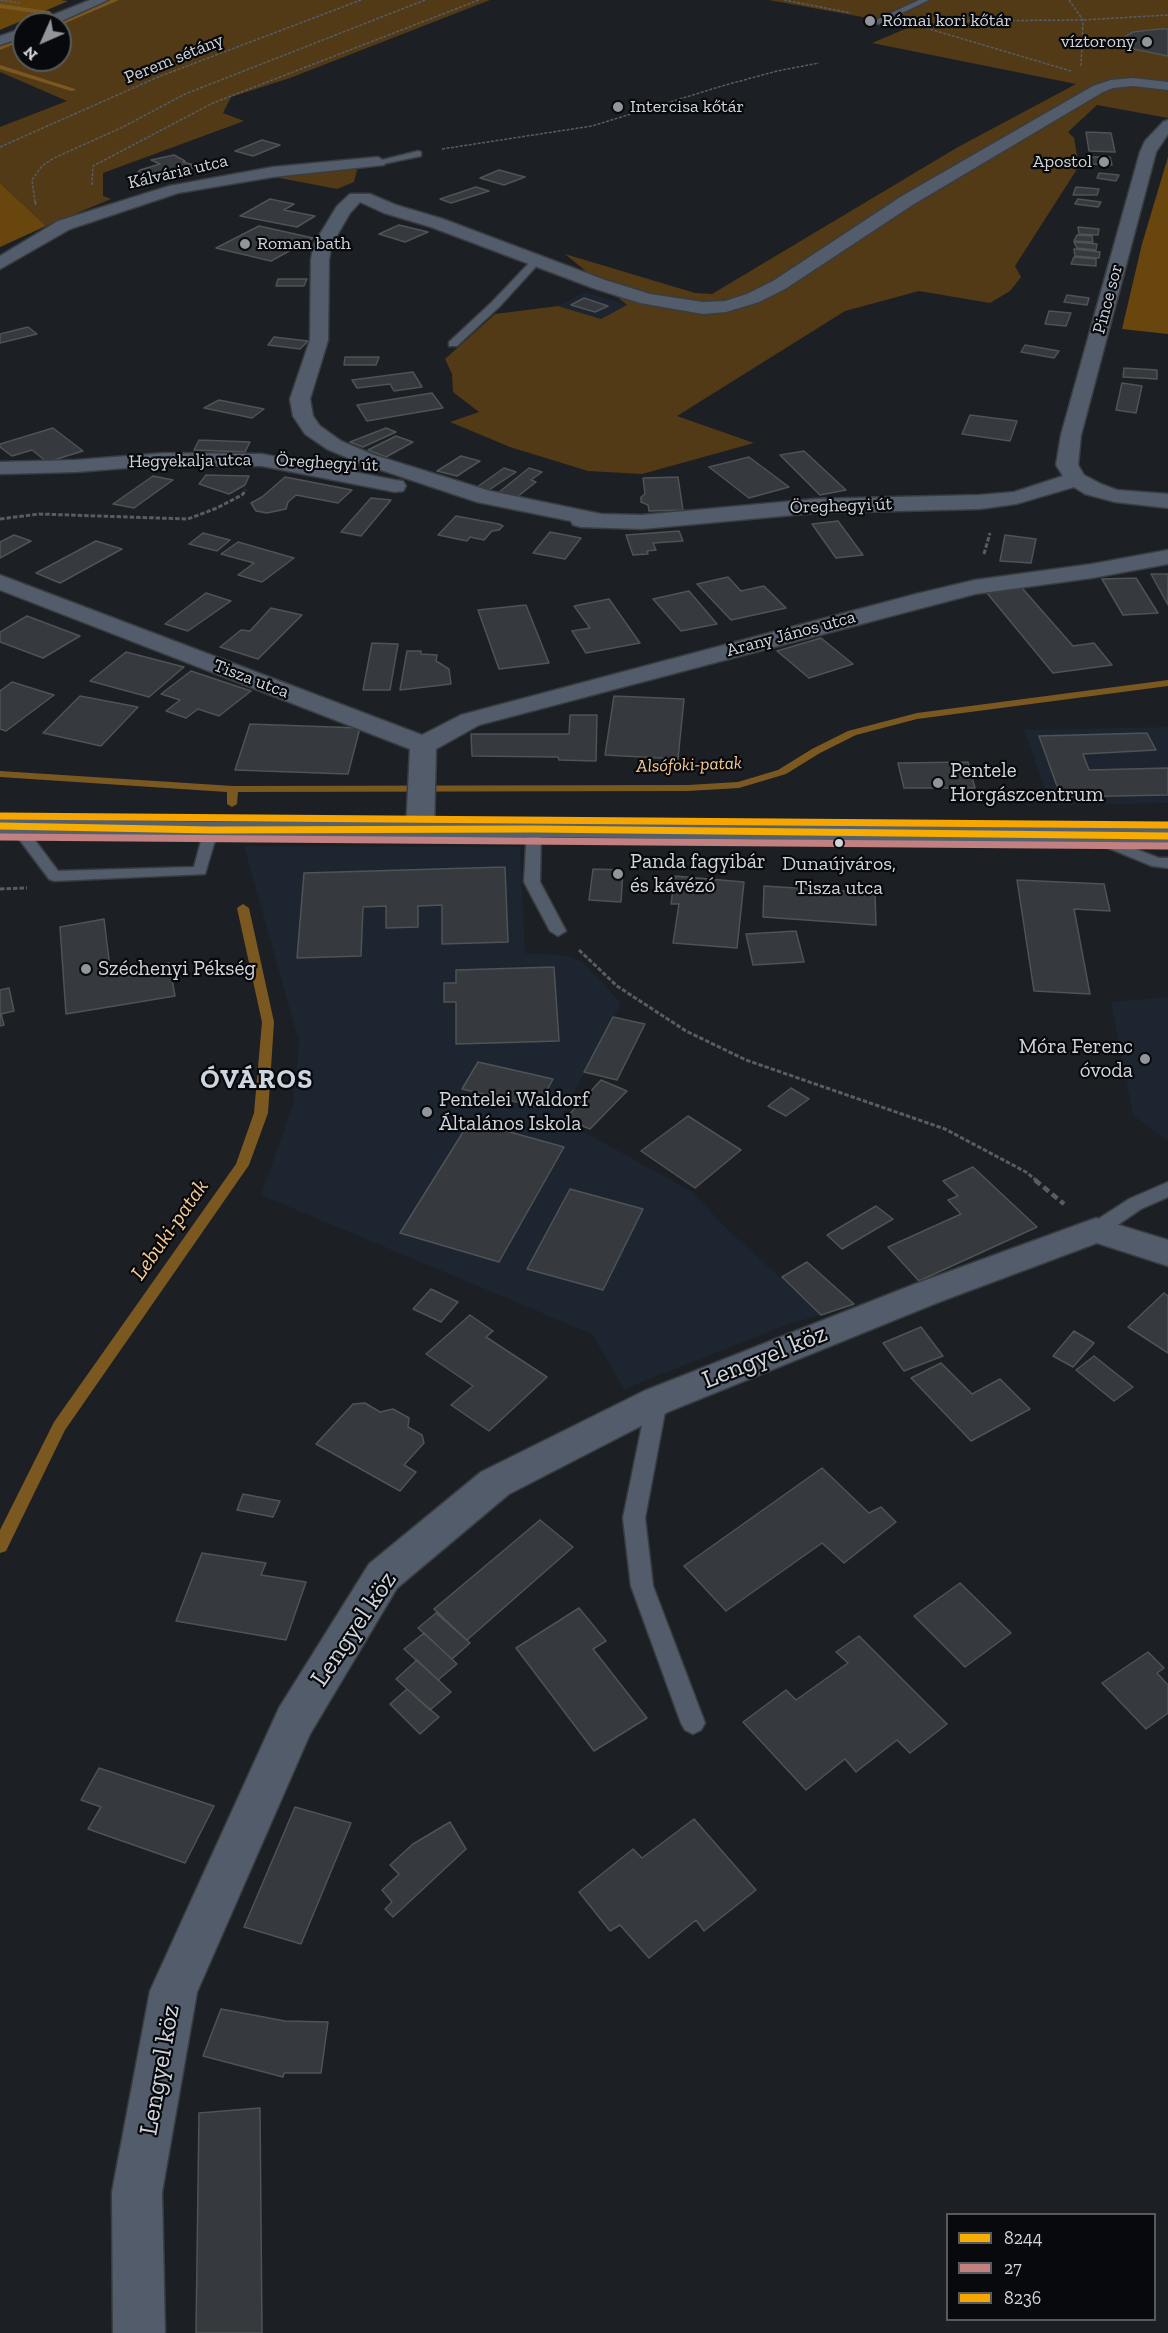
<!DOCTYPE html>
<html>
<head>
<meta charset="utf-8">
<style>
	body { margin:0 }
	#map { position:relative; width:1168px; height:2333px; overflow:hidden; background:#1c2024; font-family:"Zilla Slab",serif }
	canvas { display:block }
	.legend { position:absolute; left:946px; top:2213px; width:210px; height:108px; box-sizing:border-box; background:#07090c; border:2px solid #585b5e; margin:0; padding:8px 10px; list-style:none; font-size:18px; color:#d1d5da }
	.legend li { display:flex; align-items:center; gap:12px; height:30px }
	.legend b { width:30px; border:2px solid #585b5e }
	.north { position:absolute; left:12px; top:12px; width:60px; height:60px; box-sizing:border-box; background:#07090c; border:2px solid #585b5e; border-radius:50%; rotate:225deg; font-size:16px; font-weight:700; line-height:24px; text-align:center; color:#d1d5da }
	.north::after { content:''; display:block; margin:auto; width:21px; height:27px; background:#92969a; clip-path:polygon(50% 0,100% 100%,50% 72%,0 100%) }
</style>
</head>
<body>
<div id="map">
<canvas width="1168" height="2333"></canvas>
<ul class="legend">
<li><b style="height:8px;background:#f6ac00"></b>8244</li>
<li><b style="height:8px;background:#c28080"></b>27</li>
<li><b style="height:8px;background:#f7a600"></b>8236</li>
</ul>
<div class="north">N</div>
</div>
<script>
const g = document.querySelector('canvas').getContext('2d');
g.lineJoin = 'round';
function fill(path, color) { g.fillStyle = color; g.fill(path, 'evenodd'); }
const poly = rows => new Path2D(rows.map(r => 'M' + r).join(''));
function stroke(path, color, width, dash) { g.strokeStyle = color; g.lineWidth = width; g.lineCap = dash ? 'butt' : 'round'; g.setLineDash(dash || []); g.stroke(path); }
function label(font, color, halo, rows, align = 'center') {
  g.font = font + ' "Zilla Slab",serif'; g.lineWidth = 4.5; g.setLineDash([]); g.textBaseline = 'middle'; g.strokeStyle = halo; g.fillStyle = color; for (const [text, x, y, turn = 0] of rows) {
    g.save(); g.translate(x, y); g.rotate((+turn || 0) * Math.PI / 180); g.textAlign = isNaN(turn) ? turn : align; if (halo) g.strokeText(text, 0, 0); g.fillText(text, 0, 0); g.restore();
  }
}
const built = poly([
	[585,292,627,305,601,319,558,306],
	[1168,727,1168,803,1051,805,1024,730],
	[244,846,520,847,525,953,564,955,583,962,621,1003,560,1119,691,1191,728,1230,821,1315,788,1324,624,1389,592,1334,261,1195,293,1105,299,1042],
	[1168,997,1168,1141,1133,1115,1111,1002]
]);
const green = poly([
	[108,0,490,0,290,78,231,97,223,113,244,121,103,173,103,196,111,199,46,226,0,183,0,127,67,101,0,72,0,45,24,35,24,60,60,60,60,24,51,24],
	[769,0,1168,0,1168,118,1097,105,1068,132,1074,138,1079,166,1015,266,1021,277,1010,291,990,303,919,291,845,311,677,416,754,443,642,474,588,471,510,447,450,422,479,412,453,392,452,374,445,359,495,314,558,306,601,319,627,305,565,254,695,293,712,294,958,147,1076,84,872,43,912,26],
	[354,168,357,170,354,182,337,189,264,175]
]);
const forest = poly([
	[0,0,60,0,68,1,0,30],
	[1168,157,1168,334,1122,329,1142,244],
	[0,183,46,226,0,247]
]);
const stream = poly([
	[111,0,119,0,61,25,56,24,111,0],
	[0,4,49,11,52,13,49,15,0,8,0,4],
	[24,36,24,40,0,50,0,46,24,36],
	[0,65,75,89,76,90,71,91,0,69,0,65],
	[1168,680,1168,686,917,719,856,735,820,753,786,774,739,788,688,791,238,792,237,804,232,807,227,804,227,792,0,777,0,771,233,786,688,785,738,782,778,770,812,749,848,731,917,713,1168,680],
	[243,904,249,908,274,1022,268,1113,249,1165,65,1430,6,1551,0,1553,0,1530,54,1422,236,1164,254,1113,262,1022,237,908,243,904]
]);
const building = poly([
	[1159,29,1168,29,1168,56,1134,49,1124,40,1126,36,1133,32,1159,29],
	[1086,132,1111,133,1115,152,1089,151,1086,132],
	[262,140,280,145,253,156,235,151,262,140],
	[174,155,185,161,183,162,194,165,189,167,193,168,181,172,169,172,149,180,138,177,141,176,137,173,140,170,160,164,151,160,174,155],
	[1088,157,1110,157,1112,165,1089,164,1088,157],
	[499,170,525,177,504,185,480,178,499,170],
	[1099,173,1119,175,1116,181,1097,178,1099,173],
	[476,187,489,191,451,203,440,199,476,187],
	[1076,187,1099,189,1097,195,1073,195,1076,187],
	[270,199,294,204,284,210,315,216,297,227,240,216,270,199],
	[1078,199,1101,202,1098,207,1075,204,1078,199],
	[399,225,428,232,405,242,379,234,399,225],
	[259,226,313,238,271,261,216,248,259,226],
	[1078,227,1099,229,1098,235,1079,234,1078,227],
	[1077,235,1092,236,1093,242,1074,241,1077,235],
	[1074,242,1097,244,1096,250,1077,248,1074,242],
	[1074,249,1100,252,1099,258,1075,256,1074,249],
	[1074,257,1096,259,1096,266,1071,264,1074,257],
	[278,279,307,279,304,286,276,286,278,279],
	[1067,295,1089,298,1087,305,1064,302,1067,295],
	[584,298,608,306,595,312,571,305,584,298],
	[1049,311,1071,313,1066,326,1045,324,1049,311],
	[28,327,37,334,0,343,0,334,28,327],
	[274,337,308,341,300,349,268,345,274,337],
	[1025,345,1059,351,1054,358,1021,352,1025,345],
	[345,357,379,357,376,365,344,365,345,357],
	[1124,368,1157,370,1157,379,1123,377,1124,368],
	[413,372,422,387,394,391,390,384,357,388,352,380,413,372],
	[1122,383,1142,386,1136,413,1116,410,1122,383],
	[432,393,443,408,367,421,357,405,432,393],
	[219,400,264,409,252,418,204,408,219,400],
	[970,415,1017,421,1010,441,962,434,970,415],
	[53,428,83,451,47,462,32,450,12,456,0,447,0,444,53,428],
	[386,428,396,432,363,447,350,442,386,428],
	[396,436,413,442,386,457,368,450,396,436],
	[199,440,250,442,245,452,194,450,199,440],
	[804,451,846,490,820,495,780,455,804,451],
	[461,456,480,461,457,476,437,471,461,456],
	[749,457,789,487,749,498,709,467,749,457],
	[504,468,516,472,489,490,477,487,504,468],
	[529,468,542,472,531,480,536,482,517,497,498,493,529,468],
	[206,475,249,476,245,485,229,494,199,484,206,475],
	[153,476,173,480,134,508,113,504,153,476],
	[285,477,352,490,338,503,296,495,288,502,286,509,267,513,256,511,251,503,262,497,285,477],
	[678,477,683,510,649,511,648,505,641,502,641,497,645,494,643,478,678,477],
	[371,498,391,500,361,536,341,532,371,498],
	[456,516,499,524,503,526,499,530,492,531,484,540,470,537,467,541,438,535,456,516],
	[838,521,863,555,836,558,812,524,838,521],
	[679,531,683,541,653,543,656,550,647,551,648,554,633,555,626,535,679,531],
	[550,532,581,538,565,559,533,553,550,532],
	[203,533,230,540,217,551,189,544,203,533],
	[14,535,31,541,0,558,0,542,14,535],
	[1005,535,1036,539,1031,563,1000,561,1005,535],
	[96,541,122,549,60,583,36,573,96,541],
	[238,542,294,558,262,582,238,575,254,563,221,554,238,542],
	[1151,574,1168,574,1168,605,1151,574],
	[728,577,741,591,764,586,786,608,731,620,697,584,728,577],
	[1136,578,1158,613,1123,615,1102,579,1136,578],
	[1022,588,1073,646,1094,643,1112,665,1053,673,987,593,1022,588],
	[689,591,717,624,681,631,653,599,689,591],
	[206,593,231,601,188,631,165,624,206,593],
	[609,599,640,643,586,653,572,631,590,628,574,606,609,599],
	[526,605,549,663,499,669,478,610,526,605],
	[271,608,302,615,258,659,220,647,241,630,250,631,271,608],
	[27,616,80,636,43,658,0,642,0,632,27,616],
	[821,638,853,664,809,678,777,651,821,638],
	[372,643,398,644,390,690,363,690,372,643],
	[407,651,421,651,421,654,437,655,436,661,449,669,451,684,400,690,407,651],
	[126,652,184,667,149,697,90,681,126,652],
	[191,671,251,691,219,716,198,709,186,718,166,711,180,700,161,694,191,671],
	[12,682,54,695,6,731,0,729,0,691,12,682],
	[80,696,138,707,101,746,43,733,80,696],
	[614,696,684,699,678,759,605,755,614,696],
	[570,715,597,715,596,761,559,760,558,757,472,756,471,734,569,734,570,715],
	[250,724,360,728,348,774,235,770,250,724],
	[1147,733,1156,750,1083,754,1089,770,1168,768,1168,795,1061,797,1039,736,1147,733],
	[968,762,975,788,904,788,898,763,968,762],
	[505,867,508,942,442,944,442,905,418,906,418,927,386,928,386,906,363,907,361,956,297,958,304,873,505,867],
	[593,869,623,870,621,902,589,900,593,869],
	[675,876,744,882,737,948,673,943,679,904,671,904,675,876],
	[1017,880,1104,884,1110,911,1074,909,1090,994,1034,991,1017,880],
	[764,886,875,893,876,925,763,917,764,886],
	[104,919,111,976,169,963,175,996,66,1014,60,927,104,919],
	[796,931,804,962,753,965,746,934,796,931],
	[554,967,559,1041,456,1044,456,1002,444,1002,444,983,456,983,456,970,554,967],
	[9,988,14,1011,1,1014,4,1025,0,1026,0,990,9,988],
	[613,1017,645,1024,617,1080,584,1072,613,1017],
	[478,1062,553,1079,538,1107,462,1089,478,1062],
	[601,1080,627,1091,590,1129,565,1119,601,1080],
	[791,1088,809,1099,786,1116,768,1106,791,1088],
	[688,1116,741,1150,695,1188,641,1151,688,1116],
	[470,1121,564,1147,499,1262,400,1233,470,1121],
	[973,1167,1037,1227,919,1281,888,1247,961,1214,948,1200,958,1196,943,1181,973,1167],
	[570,1189,643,1209,603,1290,527,1269,570,1189],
	[876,1206,893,1219,842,1249,827,1235,876,1206],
	[807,1262,854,1304,821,1315,782,1277,807,1262],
	[431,1289,458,1302,441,1322,413,1309,431,1289],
	[1164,1293,1168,1296,1168,1353,1128,1327,1164,1293],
	[470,1315,493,1331,486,1337,547,1377,489,1431,451,1405,473,1386,426,1354,470,1315],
	[921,1327,943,1356,904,1371,883,1343,921,1327],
	[1074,1331,1094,1343,1073,1367,1053,1356,1074,1331],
	[1094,1356,1133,1387,1114,1401,1076,1370,1094,1356],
	[941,1363,972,1394,1000,1379,1030,1409,971,1441,911,1378,941,1363],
	[365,1403,380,1412,393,1409,409,1418,408,1427,422,1435,424,1443,404,1465,416,1472,400,1491,316,1444,353,1404,365,1403],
	[822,1468,869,1513,881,1507,896,1522,844,1563,822,1543,726,1611,684,1566,822,1468],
	[243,1494,280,1501,273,1517,237,1510,243,1494],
	[540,1520,573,1547,467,1640,434,1609,540,1520],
	[202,1553,266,1563,261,1575,306,1582,286,1640,176,1621,202,1553],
	[960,1583,1011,1633,965,1667,914,1616,960,1583],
	[579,1608,606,1641,593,1649,647,1718,594,1751,516,1648,579,1608],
	[436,1613,470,1643,452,1659,418,1628,436,1613],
	[424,1633,457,1664,438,1680,404,1649,424,1633],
	[859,1636,947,1724,910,1753,897,1740,856,1772,845,1759,806,1790,743,1722,786,1690,796,1700,848,1663,836,1652,859,1636],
	[1148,1652,1164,1668,1157,1673,1168,1685,1168,1713,1146,1729,1102,1683,1148,1652],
	[417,1660,451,1692,430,1710,396,1679,417,1660],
	[407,1689,439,1717,420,1734,390,1704,407,1689],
	[99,1768,214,1806,185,1863,88,1829,101,1807,81,1800,99,1768],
	[295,1807,351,1823,301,1944,244,1927,295,1807],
	[694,1819,756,1890,704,1931,696,1920,649,1958,620,1925,610,1931,579,1892,633,1849,642,1858,694,1819],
	[450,1822,466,1849,393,1917,385,1909,392,1902,382,1890,399,1874,390,1865,413,1844,450,1822],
	[221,2009,285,2021,328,2022,321,2073,284,2073,283,2077,203,2056,221,2009],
	[260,2108,262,2333,196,2333,199,2113,260,2108]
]);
const pathFar3 = poly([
	[0,0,20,3],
	[784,0,851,13],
	[1069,0,1083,20,1081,66],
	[940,21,1083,20,1168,15],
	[926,28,1071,71],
	[0,147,158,77,361,0],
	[442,149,592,126,722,86,777,71,819,63],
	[92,185,93,166,213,103,479,0],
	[35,202,32,180,42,166,54,158,123,127,185,94,425,0]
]);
const pathFar2 = poly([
	[35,201,36,206]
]);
const pathFar1 = poly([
	[0,519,39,514,188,519,217,508,242,495,246,490],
	[984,554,990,533],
	[0,889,27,888],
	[579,950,617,986,686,1031,746,1060,945,1129,1026,1172,1037,1181]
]);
const path = poly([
	[1035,1180,1064,1204]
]);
const lane = poly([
	[919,0,929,0,879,24,872,22,919,0],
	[418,151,421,152,421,156,378,165,374,162,418,151],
	[533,259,541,261,500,306,457,346,449,346,449,342,492,302,533,259],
	[30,822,37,826,34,839,58,871,194,867,204,830,211,826,218,830,205,874,54,881,49,879,19,839,23,826,30,822],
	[534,825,541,829,540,882,566,931,558,936,550,931,524,882,527,829,534,825],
	[1094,833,1159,858,1168,858,1168,868,1152,866,1089,840,1087,837,1089,834,1094,833],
	[1168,1182,1168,1197,1141,1209,1103,1235,1096,1237,1089,1235,1087,1230,1089,1225,1129,1199,1168,1182],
	[657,1393,664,1395,667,1401,645,1518,653,1586,705,1723,701,1730,693,1734,685,1730,681,1723,631,1586,623,1518,647,1401,650,1395,657,1393]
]);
const street = poly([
	[90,0,108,0,55,24,36,24,38,21,90,0],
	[24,28,24,37,0,45,0,36,24,28],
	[1133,78,1168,82,1168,90,1133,86,1113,88,1103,92,914,204,785,289,759,302,726,312,703,314,640,303,593,288,431,227,384,213,360,202,350,213,332,244,329,259,328,340,310,399,313,416,320,426,341,441,374,455,490,491,601,514,642,515,815,499,980,495,1014,492,1063,476,1056,465,1061,435,1140,152,1145,141,1163,122,1168,120,1168,134,1156,152,1081,435,1078,465,1084,475,1101,484,1117,490,1168,494,1168,508,1115,502,1085,494,1074,487,1016,504,980,509,815,513,642,529,581,527,573,525,571,521,477,502,360,463,327,449,305,434,293,416,290,399,310,340,311,259,314,244,337,206,350,194,370,194,396,205,443,219,605,280,650,294,703,302,725,301,747,294,773,281,902,196,1093,86,1111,80,1133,78],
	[378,157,386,162,384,165,273,177,178,193,70,229,0,269,0,256,58,221,169,186,273,167,378,157],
	[165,453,262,454,395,480,403,481,406,486,403,491,395,492,262,466,165,465,76,472,0,474,0,462,76,460,165,453],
	[1168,550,1168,564,1092,578,975,594,479,725,436,749,434,830,430,836,420,838,410,836,406,830,410,749,0,590,0,575,422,735,461,715,916,594,975,580,1092,564,1168,550],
	[1096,1218,1168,1240,1168,1266,1097,1243,939,1302,670,1411,509,1494,397,1588,310,1734,197,1992,162,2192,165,2333,113,2333,112,2192,150,1991,279,1708,369,1564,481,1472,644,1391,915,1284,1096,1218]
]);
const secondary = poly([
	[0,818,211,822,534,821,1168,828,1168,844,534,837,211,838,0,834,0,818]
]);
const bus1 = poly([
	[0,826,211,830,534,829,1168,836]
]);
const bus2 = poly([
	[0,837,1168,846]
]);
const bus3 = poly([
	[0,816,1168,825]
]);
const markers = [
	[870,21,6,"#92969a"],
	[1147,42,6,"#92969a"],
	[618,107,6,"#92969a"],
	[1104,162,6,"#92969a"],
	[245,244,6,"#92969a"],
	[938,783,6,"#92969a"],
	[839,843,5,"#d1d5da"],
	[618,874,6,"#92969a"],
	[86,969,6,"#92969a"],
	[1145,1059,6,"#92969a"],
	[427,1112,6,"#92969a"]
];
const farPoinames = [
	["Római kori kőtár",882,21],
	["víztorony",1135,42,"right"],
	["Intercisa kőtár",630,107],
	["Apostol",1092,162,"right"],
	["Roman bath",257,244]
];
const farStreetnames = [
	["Perem sétány",174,59,-22],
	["Kálvária utca",178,172,-13],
	["Pince sor",1108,299,-75],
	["Hegyekalja utca",190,461,-1],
	["Öreghegyi út",327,463,3],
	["Öreghegyi út",841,506,-2],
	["Arany János utca",791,634,-15],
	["Tisza utca",251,679,21]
];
const farWaternames = [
	["Alsófoki-patak",689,765,-2]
];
const busNames = [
	["Dunaújváros,",839,864],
	["Tisza utca",839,888]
];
const poiNames = [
	["Pentele",950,771],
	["Horgászcentrum",950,795],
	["Panda fagyibár",630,862],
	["és kávézó",630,886],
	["Széchenyi Pékség",98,969],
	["Móra Ferenc",1133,1047,"right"],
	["óvoda",1133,1071,"right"],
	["Pentelei Waldorf",439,1100],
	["Általános Iskola",439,1124]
];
const waterNames = [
	["Lebuki-patak",170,1230,-55]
];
const nearStreetnames = [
	["Lengyel köz",765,1357,-22],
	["Lengyel köz",354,1629,-56],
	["Lengyel köz",160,2070,-80]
];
const districtNames = [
	["ÓVÁROS",257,1080]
];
fill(built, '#1d2530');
fill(green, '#523a16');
fill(forest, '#69460e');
fill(stream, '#7c5821');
fill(building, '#36393d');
stroke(building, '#4f5356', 1.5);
stroke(lane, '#3a3d40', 3);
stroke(street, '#3a3d40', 3);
stroke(secondary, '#3a3d40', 3);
stroke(pathFar3, '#565d66', 1.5, [3, 1.5]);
stroke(pathFar2, '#565d66', 2, [4, 1.5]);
stroke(pathFar1, '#565d66', 3, [4.5, 2]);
stroke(path, '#565d66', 4.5, [7, 4]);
fill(lane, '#525c6a');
fill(street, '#525c6a');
fill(secondary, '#54606e');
stroke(bus1, '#f6ac00', 7);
stroke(bus2, '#c28080', 7);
stroke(bus3, '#f7a600', 7);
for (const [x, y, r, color] of markers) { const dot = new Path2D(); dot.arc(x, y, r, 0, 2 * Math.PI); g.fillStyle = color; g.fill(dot); stroke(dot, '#07090c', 2); }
label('18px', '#d1d5da', '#07090c', farPoinames, 'left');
label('18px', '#d1d5da', '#07090c', farStreetnames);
label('italic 18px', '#f7cb94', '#07090c', farWaternames);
label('20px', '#d1d5da', '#07090c', busNames);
label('21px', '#d1d5da', '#07090c', poiNames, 'left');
label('italic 22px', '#f7cb94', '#07090c', waterNames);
label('26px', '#d1d5da', '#07090c', nearStreetnames);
g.letterSpacing = '1.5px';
label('bold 27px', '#cdd5df', '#07090c', districtNames);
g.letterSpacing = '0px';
</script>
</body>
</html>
